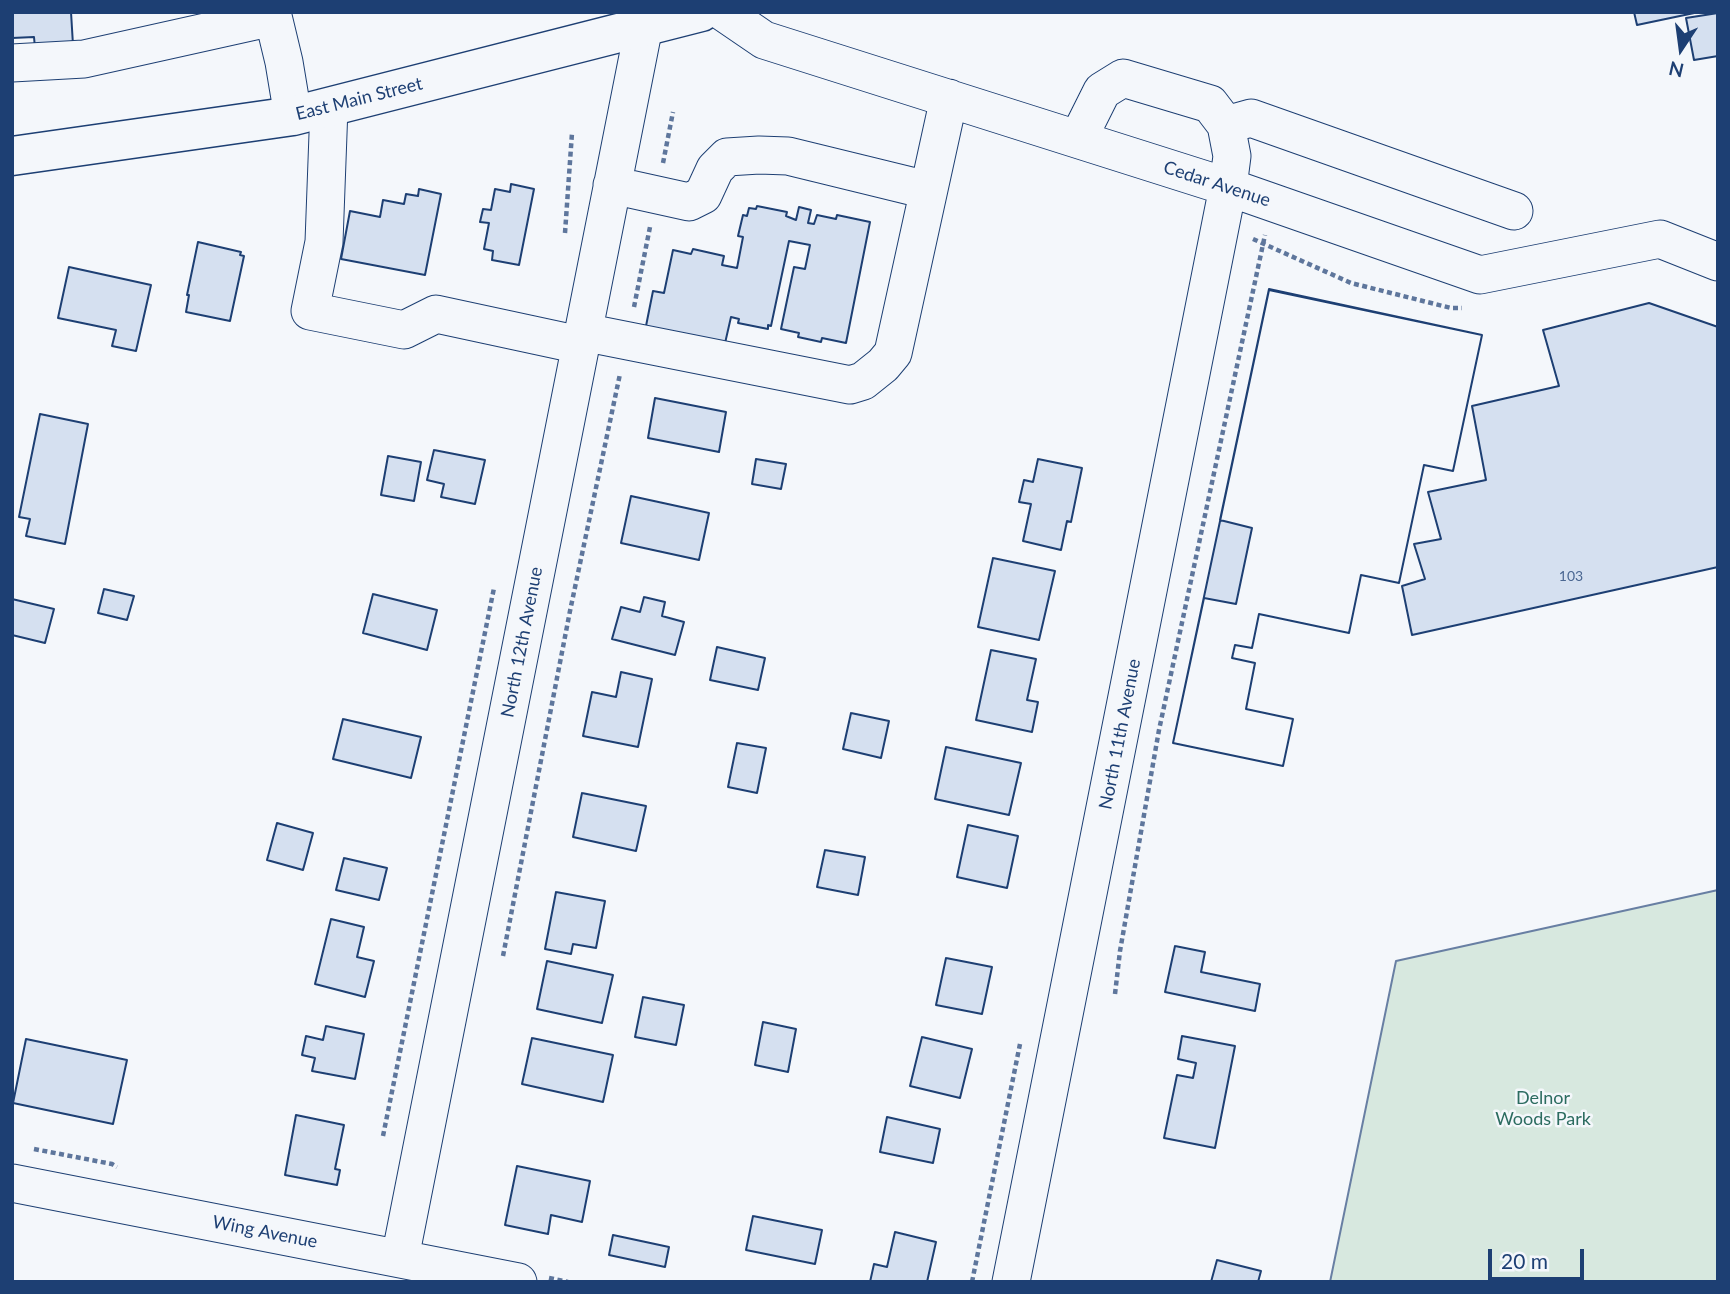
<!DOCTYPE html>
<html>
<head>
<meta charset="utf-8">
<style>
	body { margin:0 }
	#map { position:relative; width:1730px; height:1294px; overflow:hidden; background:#f4f7fb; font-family:Lato,sans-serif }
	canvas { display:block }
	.frame { position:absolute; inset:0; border:14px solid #1d3f73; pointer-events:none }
	.north { position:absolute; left:1646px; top:14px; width:70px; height:70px; -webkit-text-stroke:5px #f4f7fb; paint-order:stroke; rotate:193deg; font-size:19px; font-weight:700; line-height:28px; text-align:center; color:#1d3f73 }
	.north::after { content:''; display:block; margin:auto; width:24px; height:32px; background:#1d3f73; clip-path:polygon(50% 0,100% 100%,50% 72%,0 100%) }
	.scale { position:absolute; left:1488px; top:1249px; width:96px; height:32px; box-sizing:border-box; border:4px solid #1d3f73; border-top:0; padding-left:9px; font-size:21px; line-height:24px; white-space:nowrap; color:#1d3f73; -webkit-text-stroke:5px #f4f7fb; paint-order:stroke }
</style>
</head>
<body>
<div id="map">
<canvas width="1730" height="1294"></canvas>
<div class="frame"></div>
<div class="north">N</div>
<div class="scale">20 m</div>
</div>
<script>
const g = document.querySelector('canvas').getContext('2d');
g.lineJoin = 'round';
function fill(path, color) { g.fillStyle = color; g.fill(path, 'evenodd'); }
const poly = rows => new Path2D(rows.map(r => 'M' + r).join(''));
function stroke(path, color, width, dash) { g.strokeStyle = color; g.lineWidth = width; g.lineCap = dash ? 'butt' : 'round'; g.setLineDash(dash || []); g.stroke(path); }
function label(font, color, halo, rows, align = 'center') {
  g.font = font + ' Lato,sans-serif'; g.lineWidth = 5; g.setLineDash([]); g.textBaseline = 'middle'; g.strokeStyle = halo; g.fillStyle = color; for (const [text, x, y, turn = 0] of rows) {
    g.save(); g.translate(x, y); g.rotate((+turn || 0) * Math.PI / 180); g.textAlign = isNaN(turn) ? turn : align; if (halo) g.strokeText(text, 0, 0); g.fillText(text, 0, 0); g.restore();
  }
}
const green = poly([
	[1718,890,1718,1282,1330,1282,1396,961,1718,890]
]);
const building = poly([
	[12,12,71,12,73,45,35,48,34,37,12,38,12,12],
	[1634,12,1699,12,1637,25,1634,12],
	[1718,13,1718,56,1694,60,1686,18,1718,13],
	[511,184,534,189,519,265,492,260,493,251,484,249,489,223,480,222,483,209,491,210,495,189,510,192,511,184],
	[419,189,441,194,425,275,341,259,350,211,380,217,383,200,404,204,406,194,418,196,419,189],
	[757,206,787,212,786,216,796,220,799,207,811,210,808,223,814,224,817,215,836,219,837,215,870,222,846,343,822,338,821,342,798,337,799,333,781,329,794,267,805,269,810,245,789,241,771,326,768,325,768,329,738,323,739,319,731,317,723,352,645,331,653,291,664,293,673,250,691,254,693,249,724,256,722,265,737,268,743,237,738,236,743,215,747,216,749,208,756,209,757,206],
	[198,242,241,252,240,255,244,256,230,321,186,312,189,295,187,295,198,242],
	[69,267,151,285,136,351,112,346,116,330,58,318,69,267],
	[1269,289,1482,335,1453,471,1424,465,1399,583,1361,575,1349,633,1259,614,1252,648,1235,645,1232,658,1255,663,1246,709,1293,719,1283,766,1173,743,1204,598,1236,604,1252,528,1220,520,1269,289],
	[1269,290,1482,335,1453,471,1424,465,1399,583,1361,575,1349,633,1259,614,1252,648,1235,645,1232,658,1255,663,1246,709,1293,719,1283,766,1173,743,1269,290],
	[1649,303,1718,327,1718,567,1412,635,1402,586,1425,579,1414,544,1441,539,1428,492,1486,480,1472,406,1559,386,1543,330,1649,303],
	[655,398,726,412,719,452,648,438,655,398],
	[40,414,88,424,65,544,26,536,30,519,19,517,40,414],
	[434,450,485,460,475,504,441,497,444,484,427,480,434,450],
	[388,456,421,462,414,501,381,495,388,456],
	[756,459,786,464,781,489,752,484,756,459],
	[1038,459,1082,468,1071,522,1067,521,1061,550,1023,541,1031,504,1019,502,1024,480,1033,482,1038,459],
	[631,496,709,513,699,560,621,543,631,496],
	[993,558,1055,571,1039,640,978,627,993,558],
	[104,589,134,596,127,620,98,613,104,589],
	[373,594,437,610,427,650,363,633,373,594],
	[644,597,665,602,662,616,684,622,675,655,612,639,621,607,640,612,644,597],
	[12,599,54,609,45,643,12,635,12,599],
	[717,647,765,658,758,690,710,680,717,647],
	[991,650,1036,659,1027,700,1038,702,1032,732,976,720,991,650],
	[621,672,652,679,638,747,583,736,592,692,616,697,621,672],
	[851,713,889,721,881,758,843,749,851,713],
	[343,719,421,737,411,778,333,759,343,719],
	[737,743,766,748,757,793,728,787,737,743],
	[946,747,1021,763,1009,815,935,799,946,747],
	[582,793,646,806,636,851,573,837,582,793],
	[277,823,313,833,303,870,267,860,277,823],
	[968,825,1018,836,1007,888,957,877,968,825],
	[825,850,865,857,858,895,817,887,825,850],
	[344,858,387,868,379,900,336,890,344,858],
	[556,892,605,901,596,948,573,944,571,954,545,949,556,892],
	[331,919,364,927,357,957,374,961,365,997,315,984,331,919],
	[1175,946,1205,952,1201,972,1260,984,1255,1011,1165,992,1175,946],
	[946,958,992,967,982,1014,936,1005,946,958],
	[547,961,613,975,602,1023,537,1009,547,961],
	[643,997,684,1005,676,1045,635,1037,643,997],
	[763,1022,796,1029,788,1072,755,1065,763,1022],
	[326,1026,364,1034,355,1079,312,1071,315,1058,302,1055,306,1036,323,1040,326,1026],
	[1182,1036,1235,1046,1215,1148,1164,1138,1177,1075,1193,1078,1196,1063,1178,1059,1182,1036],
	[922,1037,972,1049,960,1098,910,1086,922,1037],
	[532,1038,613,1055,603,1102,522,1084,532,1038],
	[26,1039,127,1060,113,1124,13,1103,26,1039],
	[296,1115,344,1125,335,1169,340,1170,337,1185,285,1175,296,1115],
	[887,1117,940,1129,933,1163,880,1152,887,1117],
	[517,1166,590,1181,582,1222,551,1215,548,1234,505,1225,517,1166],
	[753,1216,822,1230,815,1264,746,1250,753,1216],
	[895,1232,936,1242,927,1282,870,1282,874,1264,887,1267,895,1232],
	[613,1235,669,1247,665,1267,609,1255,613,1235],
	[1217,1260,1261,1271,1258,1282,1211,1282,1217,1260]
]);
const path = poly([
	[663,163,673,112],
	[565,233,572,133],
	[1253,239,1351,283,1451,308,1462,308],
	[634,307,650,227],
	[503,956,570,611,620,374],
	[1115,994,1120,951,1159,730,1265,235],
	[383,1136,494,588],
	[34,1149,112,1164,117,1167],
	[549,1278,568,1282],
	[972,1282,1020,1044]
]);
const minor = poly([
	[272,12,284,62,293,116],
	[723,12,764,40,1228,187,1480,275,1660,239,1718,262],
	[12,63,84,59,273,17],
	[329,107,324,242,310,311,404,330,436,314,580,345],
	[1226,125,1251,118,1514,211],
	[612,185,689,202,703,195,715,169,727,157,759,155,788,156,927,190],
	[583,332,850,385,863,381,883,365,893,353,949,98],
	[12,1183,518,1282],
	[400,1258,644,26],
	[1011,1282,1228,187,1232,156,1226,125,1210,104,1123,78,1102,91,1078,139]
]);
const major = poly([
	[12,156,293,116,701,12]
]);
const numberNames = [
	["103",1571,576]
];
const streetNames = [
	["East Main Street",359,99,-14],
	["Cedar Avenue",1217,184,18],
	["North 12th Avenue",522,642,-79],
	["North 11th Avenue",1120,734,-79],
	["Wing Avenue",265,1232,11]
];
const parkNames = [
	["Delnor",1543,1098],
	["Woods Park",1543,1119]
];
fill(green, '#d7e8df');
stroke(green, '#687fa3', 2);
fill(building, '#d5e0f0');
stroke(building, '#1d3f73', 2);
stroke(minor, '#1d3f73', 39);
stroke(major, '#1d3f73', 41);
stroke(path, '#5e769c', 4.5, [5, 3.5]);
stroke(minor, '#f4f7fb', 37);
stroke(major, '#f4f7fb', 38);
label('14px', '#4b6792', null, numberNames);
label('18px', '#1d3f73', '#f4f7fb', streetNames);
label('18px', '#2c6c60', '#f4f7fb', parkNames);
</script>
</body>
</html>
